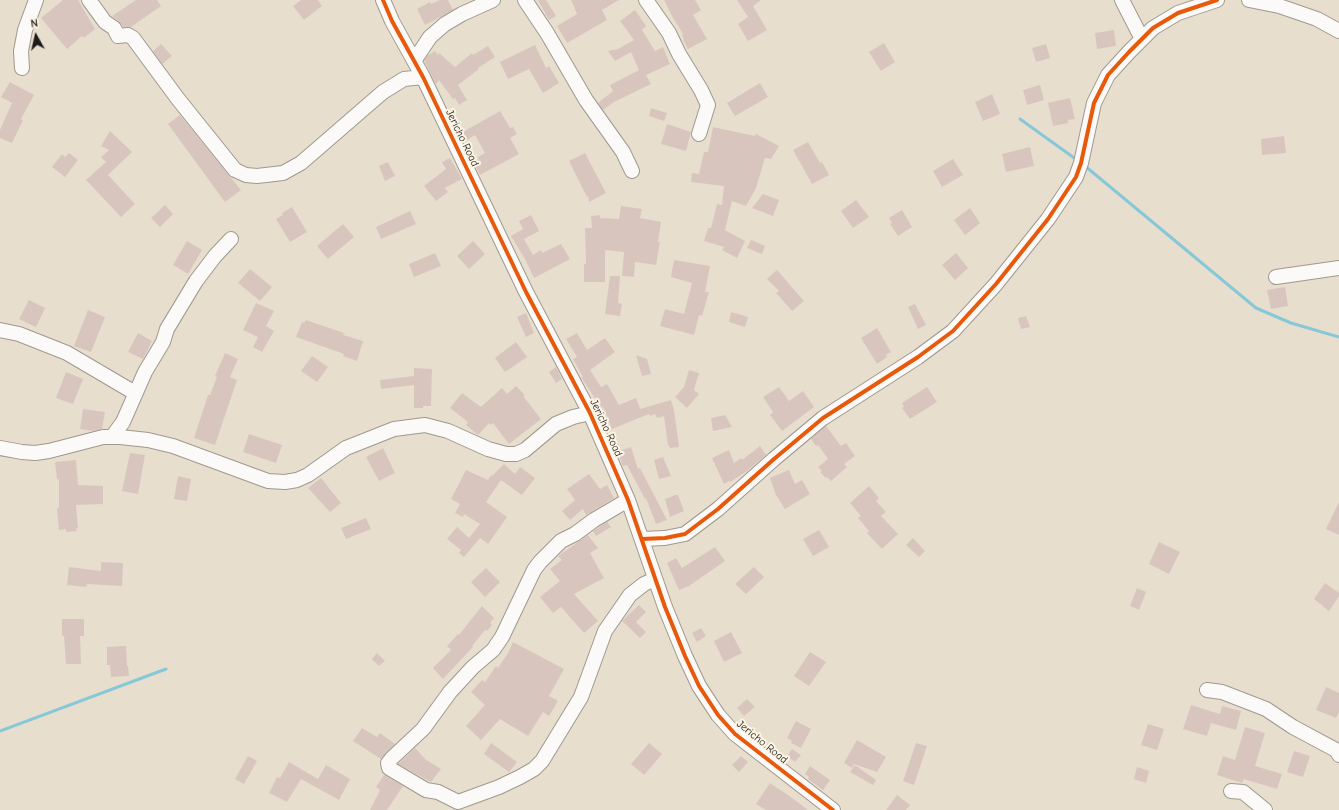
<!DOCTYPE html>
<html>
<head>
<meta charset="utf-8">
<style>
	body { margin:0 }
	#map { position:relative; width:1339px; height:810px; overflow:hidden; background:#e8dece; font-family:"Comic Neue",sans-serif }
	canvas { display:block }
	.north { position:absolute; left:16px; top:16px; width:40px; height:40px; -webkit-text-stroke:3px #fcf5e5; paint-order:stroke; rotate:352deg; font-size:11px; font-weight:700; line-height:16px; text-align:center; color:#1c1c1c }
	.north::after { content:''; display:block; margin:auto; width:14px; height:18px; background:#1c1c1c; clip-path:polygon(50% 0,100% 100%,50% 72%,0 100%) }
</style>
</head>
<body>
<div id="map">
<canvas width="1339" height="810"></canvas>
<div class="north">N</div>
</div>
<script>
const g = document.querySelector('canvas').getContext('2d');
g.lineJoin = 'round';
const poly = rows => new Path2D(rows.map(r => 'M' + r).join(''));
function stroke(path, color, width, dash) { g.strokeStyle = color; g.lineWidth = width; g.lineCap = dash ? 'butt' : 'round'; g.setLineDash(dash || []); g.stroke(path); }
function fill(path, color) { g.fillStyle = color; g.fill(path, 'evenodd'); }
function label(font, color, halo, rows, align = 'center') {
  g.font = font + ' "Comic Neue",sans-serif'; g.lineWidth = 4; g.setLineDash([]); g.textBaseline = 'middle'; g.strokeStyle = halo; g.fillStyle = color; for (const [text, x, y, turn = 0] of rows) {
    g.save(); g.translate(x, y); g.rotate((+turn || 0) * Math.PI / 180); g.textAlign = isNaN(turn) ? turn : align; if (halo) g.strokeText(text, 0, 0); g.fillText(text, 0, 0); g.restore();
  }
}
const stream = poly([
	[1020,119,1077,160],
	[1085,166,1256,308,1291,323,1339,337],
	[0,731,166,669]
]);
const building = poly([
	[63,0,78,0,95,29,84,38,82,36,67,49,41,18],
	[136,0,157,0,161,6,131,27,123,27,119,21,112,16],
	[301,0,318,0,322,6,304,20,293,6],
	[440,0,448,0,453,10,425,25,417,9,430,2,431,4],
	[538,0,546,0,556,16,549,20],
	[571,0,619,0,602,10,607,20,567,43,557,26,577,14],
	[664,0,695,0,701,10,693,15,707,39,688,49,683,39,684,39,682,35,683,34,672,16],
	[737,0,761,0,753,6,767,30,748,41,738,24,748,17],
	[635,10,646,26,642,30,655,51,663,47,670,64,646,75,651,84,614,102,603,110,598,103,613,91,610,85,639,70,631,52,615,61,608,51,618,49,634,40,620,21],
	[1114,30,1116,46,1097,49,1095,33],
	[884,43,895,62,881,71,869,52],
	[161,44,172,56,162,64,153,51],
	[1046,44,1050,58,1036,62,1032,48],
	[535,45,546,68,549,66,559,83,543,93,529,69,508,79,500,62],
	[488,46,495,57,478,68,479,69,458,85,467,100,459,105,455,98,453,99,439,80,436,84,424,61,427,56,435,51,438,55,439,53,455,67,472,53,473,55],
	[10,82,34,95,21,119,23,120,12,143,0,138,0,130,12,103,1,97],
	[760,83,768,97,735,116,727,103],
	[1040,85,1044,100,1027,105,1023,90],
	[992,94,1000,114,983,121,975,102],
	[1070,98,1075,119,1068,120,1068,123,1053,126,1048,103],
	[651,108,667,113,664,121,649,116],
	[500,111,510,128,513,127,517,134,510,138,519,154,480,175,473,162,479,159,478,157,485,153,475,135,467,140,463,132],
	[180,115,241,190,225,202,168,124],
	[667,124,691,132,686,151,661,144],
	[713,127,755,136,756,134,779,146,771,159,765,158,756,188,746,206,732,201,725,230,745,241,737,258,722,250,724,247,704,241,708,228,711,228,717,204,722,205,724,186,691,182,692,173,699,174,704,152,708,152],
	[110,131,132,152,108,175,135,204,121,217,86,180,106,162,101,157,109,150,101,146],
	[1284,136,1286,153,1262,155,1261,139],
	[808,142,820,163,822,162,829,175,812,184,793,150],
	[1030,147,1034,166,1006,172,1002,154],
	[69,153,78,160,65,177,52,167,62,154,65,157],
	[585,153,606,193,589,202,588,196,587,197,569,161],
	[450,158,462,179,445,188,448,192,436,201,424,186,446,169,442,162],
	[953,159,963,175,942,187,933,171],
	[388,162,395,176,385,181,379,166],
	[763,194,779,200,773,216,752,208],
	[856,200,869,217,853,228,841,211],
	[165,205,173,214,160,227,151,218],
	[621,206,642,209,640,218,661,222,658,242,660,242,656,265,635,262,634,277,622,276,624,252,605,250,605,282,584,282,584,264,586,264,585,228,592,228,591,216,600,215,600,218,619,219],
	[292,207,307,232,290,242,276,219,283,215,282,213],
	[970,208,980,223,965,235,954,220],
	[902,210,912,227,898,236,890,224,892,223,889,218],
	[410,211,416,224,381,239,376,227],
	[531,215,539,231,524,239,533,255,541,250,542,253,561,244,570,259,534,278,525,259,511,236,523,229,519,221],
	[343,224,354,237,328,259,317,246],
	[751,240,765,246,762,254,747,248],
	[187,241,202,250,188,274,173,265],
	[473,241,485,254,469,269,457,256],
	[435,253,441,266,414,277,409,264],
	[956,253,968,268,955,280,942,265],
	[674,260,710,266,705,292,709,292,702,316,699,315,694,335,660,326,665,309,684,314,692,283,671,277],
	[250,269,272,287,260,301,238,283],
	[777,270,804,301,792,311,776,293,779,291,767,279],
	[610,276,620,276,618,303,622,304,620,316,605,314],
	[1285,287,1288,306,1271,309,1267,290],
	[29,300,45,308,36,327,19,319],
	[256,303,274,311,266,326,274,331,262,352,253,347,258,337,243,330],
	[915,304,926,325,918,329,908,307],
	[88,310,105,317,91,352,74,346],
	[731,312,748,317,745,327,729,322],
	[526,313,534,333,526,337,517,317],
	[1026,316,1030,327,1021,329,1018,318],
	[306,320,344,333,343,335,363,341,357,361,343,356,344,354,296,337,302,322,304,323],
	[877,328,891,352,886,355,887,357,877,364,861,338],
	[138,333,152,341,143,359,128,352],
	[577,333,587,350,605,338,615,352,590,370,601,387,607,384,619,405,636,398,640,409,671,400,674,410,679,447,670,448,668,445,664,416,657,418,655,414,650,416,649,414,612,429,603,407,599,408,596,400,581,377,583,377,573,359,577,357,566,339],
	[516,342,527,357,505,372,495,358],
	[225,353,238,359,230,377,237,380,215,445,194,438,208,395,210,395,217,377,215,376],
	[636,355,647,359,651,374,642,376],
	[312,356,328,367,317,382,301,371],
	[556,367,562,379,556,383,549,372],
	[414,368,432,369,431,406,423,406,423,408,414,408,414,385,381,389,380,380,414,376],
	[689,370,699,373,694,390,699,394,687,408,675,397,684,387],
	[66,372,83,379,73,404,56,398],
	[516,386,525,395,523,396,541,419,509,444,493,423,491,425,489,423,478,435,466,425,468,422,450,408,462,393,481,407,502,388,507,394],
	[779,387,789,401,803,391,814,407,782,431,770,415,773,412,763,397],
	[927,387,937,402,910,419,902,408,904,407,902,403],
	[83,409,105,412,102,429,94,431,80,429],
	[725,415,732,427,713,431,711,418],
	[826,426,841,446,846,443,855,456,844,464,847,467,831,481,827,477,826,478,820,472,822,471,818,467,828,459,818,445,816,446,811,439],
	[249,434,282,445,276,463,243,452],
	[760,446,766,455,747,471,730,482,729,481,724,484,712,458,729,450,734,463,741,458,742,460],
	[631,447,638,469,640,468,667,520,656,524,646,498,645,499,627,465,623,466,619,456,621,456,619,451],
	[383,448,395,473,379,481,366,457],
	[130,453,145,455,138,494,122,491],
	[663,457,671,476,659,479,654,460],
	[76,460,78,485,103,486,103,504,76,505,78,528,76,528,77,531,66,532,66,529,59,530,57,508,59,508,59,479,57,480,55,462],
	[504,464,515,474,520,467,535,478,522,495,501,480,486,502,507,517,488,544,480,538,464,557,459,553,461,550,447,539,457,527,469,538,480,524,464,514,463,517,455,513,460,504,451,499,466,470,488,480,491,475,492,476],
	[789,470,795,484,802,480,810,494,785,509,776,495,770,478],
	[589,474,600,489,607,485,614,498,586,515,583,509,570,520,562,511,575,500,567,489],
	[178,476,191,479,187,501,174,499],
	[321,478,341,503,330,512,308,488],
	[869,486,879,498,876,501,886,512,881,516,898,534,882,549,867,533,869,531,858,518,861,516,850,503],
	[675,495,678,495,684,511,670,517,665,499],
	[1339,502,1339,535,1326,529],
	[366,518,371,529,346,539,341,528],
	[607,522,611,527,596,536,593,531],
	[819,530,829,547,813,556,803,539],
	[588,535,598,548,590,553,604,578,574,594,598,621,584,633,561,607,553,613,540,597,560,581,550,569,562,560,558,556],
	[913,538,925,551,919,557,906,545],
	[1159,542,1180,552,1169,574,1149,564],
	[715,547,725,561,689,586,679,590,667,563,676,558,682,568],
	[101,562,123,563,122,586,87,584,86,587,67,585,69,567,101,571],
	[754,567,764,577,746,594,735,584],
	[486,568,500,582,485,597,471,582],
	[1325,583,1339,593,1339,596,1329,611,1314,599],
	[1137,588,1146,592,1139,610,1130,606],
	[639,605,646,612,636,622,646,632,640,638,622,621],
	[482,606,494,618,490,623,492,625,487,631,485,630,472,646,473,647,443,679,433,668,451,650,447,646,458,634,459,635],
	[62,619,84,619,84,636,80,636,81,664,66,664,64,636,62,636],
	[701,628,706,636,697,642,692,633],
	[731,632,742,653,724,662,714,641],
	[513,642,564,669,549,696,558,701,549,716,543,712,528,736,500,719,481,740,466,726,485,705,471,692,482,680,485,682,496,666,498,668,508,653],
	[126,646,127,666,128,666,129,676,111,677,110,665,107,665,107,647],
	[810,652,826,662,809,686,794,676],
	[377,653,385,661,379,666,372,659],
	[1326,687,1339,693,1339,712,1336,718,1316,710],
	[747,699,755,707,744,716,737,708],
	[1191,705,1220,714,1222,706,1241,711,1236,730,1211,723,1207,736,1183,729],
	[796,721,811,729,801,748,791,743,792,741,787,738],
	[1148,724,1164,729,1157,750,1141,745],
	[1245,727,1265,733,1255,766,1282,774,1277,789,1244,779,1242,783,1217,775,1223,756,1235,760],
	[362,728,377,737,380,733,395,744,381,759,353,741],
	[857,740,886,757,877,772,854,764,852,768,844,763],
	[491,743,517,762,509,772,484,754],
	[649,743,662,754,644,775,631,764],
	[916,743,927,746,914,785,903,781],
	[415,748,425,759,441,769,431,782,398,764],
	[792,749,801,755,795,762,787,756],
	[1294,751,1310,756,1303,777,1287,772],
	[248,756,257,761,244,784,235,779],
	[741,756,748,762,739,772,732,765],
	[289,762,318,779,326,765,350,779,339,800,301,779,287,802,269,793,277,777,280,778],
	[855,765,876,780,873,785,850,772],
	[810,766,830,780,823,790,808,779,809,777,805,774],
	[1137,767,1149,771,1146,783,1134,779],
	[384,775,403,786,387,810,370,810,380,790,376,787],
	[770,783,788,795,808,810,766,810,756,804],
	[897,795,910,805,906,810,886,810]
]);
const minor = poly([
	[89,0,105,22,114,28,118,36,128,35,133,38,178,99,235,170,246,175,257,176,283,173,301,163,383,92,404,79,423,77],
	[383,0,392,21,423,77,526,292,590,413,628,500,665,607,685,656,699,686,718,715,735,734,833,810],
	[525,0,547,33,586,100,623,152,632,171],
	[646,0,669,33,679,54,701,90,708,105,699,134],
	[1122,0,1142,39],
	[1249,0,1279,6,1317,19,1339,31],
	[414,61,430,37,445,24,462,14,493,0],
	[22,68,21,51,25,30,36,0],
	[1276,277,1339,268],
	[0,330,19,334,67,353,135,393],
	[112,437,123,422,145,372,163,342,167,329,196,281,215,256,231,239],
	[0,448,22,452,35,453,49,451,103,437,120,437,148,440,173,446,268,481,285,482,297,480,308,475,346,448,394,429,425,425,448,431,488,449,506,454,516,454,525,450,556,424,573,417,590,413],
	[628,500,594,520,575,534,561,541,540,562,534,570,502,637,493,650,473,667,450,692,423,729,392,758,388,763,389,768,426,790,438,792,458,802,499,787,520,777,534,769,542,761,581,697,605,631,630,595,644,584,655,579],
	[642,539,665,538,685,534,718,509,774,459,823,418,918,357,953,331,996,284,1048,219,1076,177,1081,163,1094,103,1108,75,1129,52,1153,28,1178,13,1217,0],
	[1207,690,1222,692,1266,709,1293,727,1336,750,1339,755],
	[1231,791,1243,792,1265,810]
]);
const cycleway = poly([
	[383,0,392,21,423,77,526,292,590,413,628,500,665,607,685,656,699,686,718,715,735,734,833,810],
	[642,539,665,538,685,534,718,509,774,459,823,418,918,357,953,331,996,284,1048,219,1076,177,1081,163,1094,103,1108,75,1129,52,1153,28,1178,13,1217,0]
]);
const streetNames = [
	["Jericho Road",462,138,64],
	["Jericho Road",606,428,65],
	["Jericho Road",762,742,39]
];
stroke(stream, '#87c8d8', 3);
fill(building, '#d8c6be');
stroke(minor, '#9e998f', 16);
stroke(minor, '#fcfaf8', 14);
stroke(cycleway, '#e8590c', 4);
label('11px', '#1c1c1c', '#fcf5e5', streetNames);
</script>
</body>
</html>
